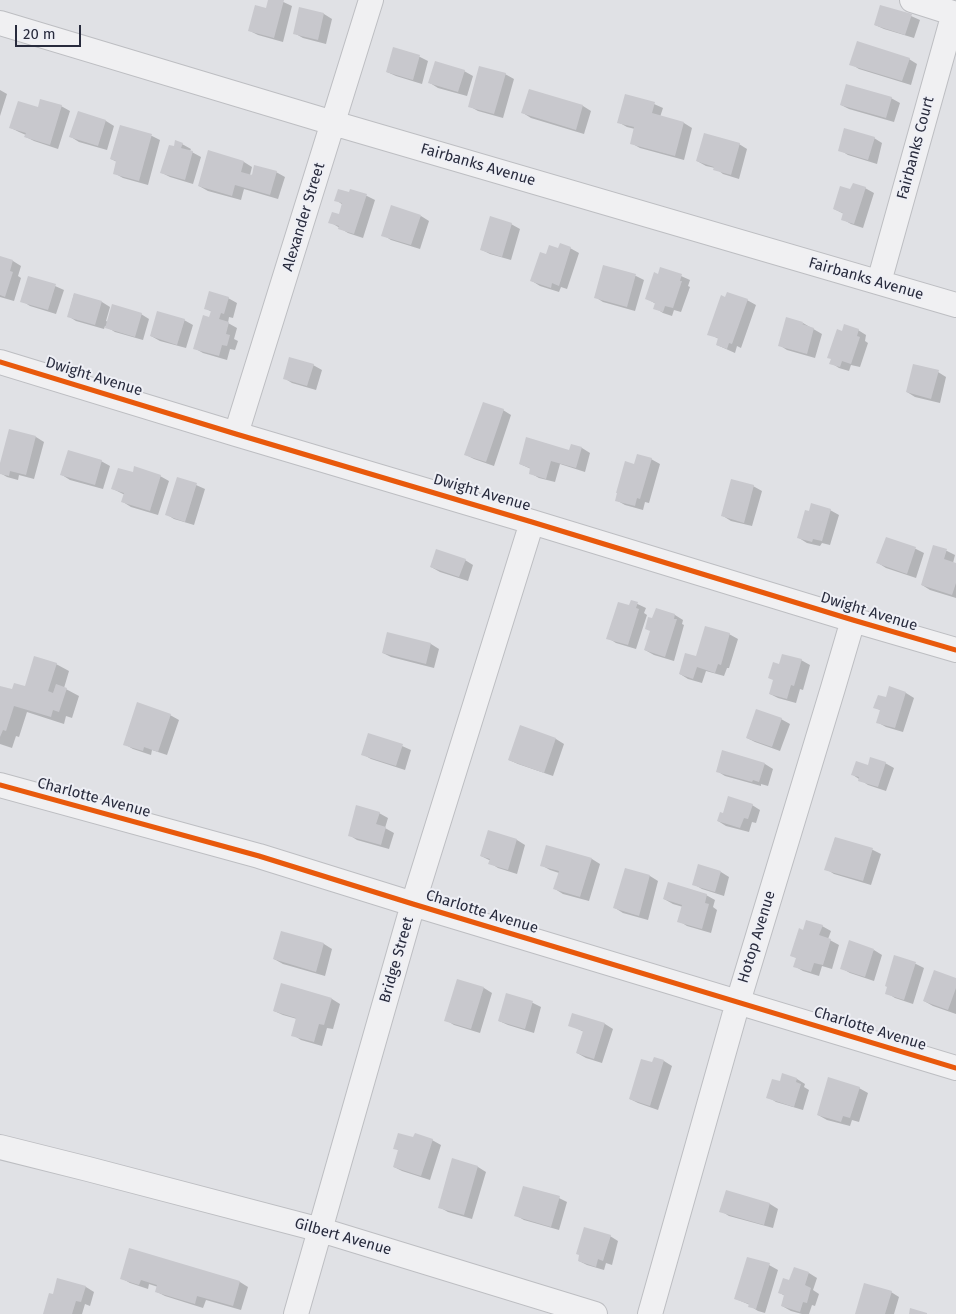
<!DOCTYPE html>
<html>
<head>
<meta charset="utf-8">
<style>
	body { margin:0 }
	#map { position:relative; width:956px; height:1314px; overflow:hidden; background:#e0e1e5; font-family:"Fira Sans",sans-serif }
	canvas { display:block }
	.scale { position:absolute; left:15px; top:25px; width:66px; height:22px; box-sizing:border-box; border:2px solid #282b3d; border-top:0; padding-left:6px; font-size:15px; line-height:18px; white-space:nowrap; color:#282b3d; -webkit-text-stroke:4px #eeeff5; paint-order:stroke }
</style>
</head>
<body>
<div id="map">
<canvas width="956" height="1314"></canvas>
<div class="scale">20 m</div>
</div>
<script>
const g = document.querySelector('canvas').getContext('2d');
g.lineJoin = 'round';
function fill(path, color) { g.fillStyle = color; g.fill(path, 'evenodd'); }
const poly = rows => new Path2D(rows.map(r => 'M' + r).join(''));
function stroke(path, color, width, dash) { g.strokeStyle = color; g.lineWidth = width; g.lineCap = dash ? 'butt' : 'round'; g.setLineDash(dash || []); g.stroke(path); }
function label(font, color, halo, rows, align = 'center') {
  g.font = font + ' "Fira Sans",sans-serif'; g.lineWidth = 4; g.setLineDash([]); g.textBaseline = 'middle'; g.strokeStyle = halo; g.fillStyle = color; for (const [text, x, y, turn = 0] of rows) {
    g.save(); g.translate(x, y); g.rotate((+turn || 0) * Math.PI / 180); g.textAlign = isNaN(turn) ? turn : align; if (halo) g.strokeText(text, 0, 0); g.fillText(text, 0, 0); g.restore();
  }
}
const shadow = poly([
	[269,0,279,0,292,6,283,42,258,35,250,31,267,9],
	[300,9,324,14,332,19,326,44,303,38,294,33],
	[911,16,920,20,914,38,884,29,875,25],
	[394,49,420,57,428,61,422,84,396,76,387,72],
	[909,59,917,64,911,85,859,69,851,64],
	[464,71,473,76,467,96,438,88,430,83],
	[505,74,514,79,503,118,478,111,469,106],
	[0,90,7,94,0,116],
	[529,90,583,106,591,111,584,134,531,118,523,113],
	[891,98,900,103,894,122,849,109,841,105],
	[654,104,663,108,660,117,684,123,692,128,684,160,640,148,631,143,635,129,627,127,618,122],
	[61,106,70,111,58,149,34,141,26,137,26,135,19,132,11,128,38,108],
	[78,113,106,121,114,126,107,150,79,142,71,137],
	[120,127,152,136,160,140,148,185,123,178,114,173,117,162,111,159],
	[874,138,882,143,877,164,848,155,840,150],
	[182,144,191,149,190,151,201,157,193,184,170,177,162,173,175,148],
	[739,144,747,149,739,179,723,174,715,168,706,166,697,161],
	[209,152,244,162,252,167,250,175,276,172,285,177,278,199,244,189,241,200,208,191,199,186],
	[865,188,874,193,863,228,851,224,842,219,844,214,834,209,851,191],
	[351,190,367,196,375,200,363,238,348,233,330,222,339,216,343,205,336,200,350,194],
	[421,216,429,221,420,249,391,240,383,235],
	[511,224,520,229,511,260,490,254,482,250],
	[570,248,579,253,567,289,561,287,559,292,540,286,532,281,547,255,559,250],
	[0,257,13,261,21,266,18,276,21,278,14,301,0,297],
	[604,267,636,276,644,280,635,311,603,302,595,297],
	[681,276,690,280,688,286,690,287,681,312,674,310,672,316,663,313,655,308,656,304,646,298],
	[55,286,64,290,56,314,30,306,22,301],
	[74,294,102,302,110,307,106,321,108,322,141,314,149,319,143,340,115,332,105,326,104,329,76,321,68,316],
	[228,298,237,303,233,318,229,317,228,323,237,328,234,339,238,341,235,350,230,349,227,360,203,353,194,348,210,318,212,312,205,308],
	[747,300,756,305,741,348,737,346,735,353,717,345,719,339,709,334],
	[184,320,193,325,186,348,160,341,151,336],
	[803,323,822,334,815,358,787,350,779,345],
	[858,330,866,335,865,341,868,343,860,367,851,365,849,371,839,368,831,363,842,332],
	[313,365,322,370,316,390,292,383,284,378],
	[938,372,946,377,940,403,915,397,907,392],
	[503,410,511,415,494,466,474,459,466,455],
	[10,430,36,437,44,442,34,479,19,475,18,480,7,477,0,473,0,468],
	[572,446,582,448,590,453,585,472,560,464,555,482,539,478,530,473,531,469,520,464,570,451],
	[651,459,660,464,649,503,645,502,643,510,625,505,616,500,635,466],
	[101,461,110,466,103,489,70,480,62,475],
	[133,474,160,476,169,481,158,515,131,507,123,502,125,495,113,489],
	[196,485,205,489,194,525,174,519,166,514],
	[753,486,762,491,752,526,731,521,723,516],
	[830,510,839,515,830,545,822,543,820,546,807,543,799,538],
	[886,539,916,549,924,553,916,578,886,568,878,563],
	[934,547,947,551,955,555,953,563,956,564,956,598,930,590,922,585],
	[465,560,473,565,468,581,440,572,431,567],
	[631,601,646,608,644,613,647,615,636,649,616,643,608,638,630,607],
	[657,609,675,615,683,620,682,624,684,625,674,661,654,655,645,650],
	[729,634,738,639,729,668,727,668,724,676,706,671,702,683,688,679,680,674,697,657],
	[431,644,439,649,434,668,391,657,383,653],
	[801,660,810,665,803,690,800,689,796,703,778,698,770,694,780,666],
	[56,664,69,671,64,688,79,696,72,718,66,716,64,724,27,712,19,737,16,736,12,748,0,744,0,687,13,691,26,688],
	[890,688,906,693,914,698,903,732,886,727,877,722,881,711,875,707,887,699],
	[170,715,179,720,167,755,152,750,151,755,133,749,124,744],
	[781,719,790,724,780,751,755,742,747,738],
	[520,727,556,739,564,744,553,776,518,764,509,760],
	[402,746,411,750,405,770,371,759,362,754],
	[885,763,894,768,886,791,868,785,853,775],
	[765,764,773,769,768,786,761,784,761,786,725,776,717,771],
	[752,805,760,810,756,823,752,822,749,832,726,826,718,821,724,814],
	[379,813,388,818,385,828,394,833,389,849,357,840,349,835],
	[489,832,517,840,525,845,517,874,498,868,490,863,491,861,481,856],
	[835,838,873,850,881,854,871,885,834,874,826,869],
	[592,859,600,864,589,901,563,894,555,889,559,873,550,870,541,865],
	[626,869,650,876,658,881,648,920,623,913,615,908],
	[721,872,729,877,724,896,702,889,693,884],
	[706,895,715,900,713,907,717,910,711,933,687,926,679,921,683,907,673,904,664,899],
	[822,926,831,931,828,939,839,945,832,969,822,966,819,976,803,971,794,966,797,958,792,956,804,931],
	[282,932,324,944,332,949,325,976,283,964,274,959],
	[874,950,882,955,874,981,850,973,841,968],
	[895,957,916,964,924,968,913,1004,895,998,887,993],
	[956,979,956,1014,933,1006,924,1001],
	[458,980,484,988,492,993,480,1033,454,1025,446,1020],
	[282,985,332,999,340,1004,333,1029,327,1028,322,1046,301,1040,293,1035,297,1019,283,1015,274,1011],
	[507,995,533,1003,541,1007,534,1033,508,1025,499,1021],
	[573,1014,605,1024,613,1029,602,1063,586,1058,577,1053,584,1032,570,1025],
	[664,1061,672,1066,658,1110,638,1103,630,1099,653,1064],
	[797,1079,805,1084,804,1087,809,1090,803,1110,776,1102,768,1097,781,1083],
	[859,1088,868,1093,859,1122,852,1120,850,1126,827,1120,818,1115],
	[414,1139,432,1140,441,1145,430,1180,402,1171,394,1167,399,1151,395,1148],
	[453,1160,478,1167,486,1172,472,1219,448,1212,439,1207],
	[726,1192,770,1204,778,1209,773,1228,729,1216,721,1211],
	[559,1198,567,1202,559,1230,524,1220,515,1215],
	[610,1236,618,1241,612,1265,606,1263,604,1270,587,1265,579,1261],
	[130,1249,240,1282,248,1287,241,1310,206,1300,203,1308,165,1296,157,1292,158,1287,149,1284,148,1289,130,1283,121,1278],
	[769,1265,778,1270,765,1313,758,1311,750,1306,750,1305,736,1299],
	[809,1273,817,1278,813,1290,819,1294,815,1306,812,1305,809,1314,802,1314,791,1311,782,1306,785,1296,780,1293,790,1282],
	[58,1279,86,1287,94,1292,90,1306,85,1304,82,1314,45,1314,54,1295],
	[891,1292,899,1297,894,1314,856,1314]
]);
const building = poly([
	[268,0,284,0,274,38,248,31,255,5,266,8],
	[880,5,912,14,905,35,874,25],
	[299,7,324,13,318,40,293,34],
	[857,41,910,58,902,81,849,65],
	[393,47,420,55,413,80,386,72],
	[435,61,465,70,458,92,428,83],
	[479,66,506,73,494,114,468,107],
	[846,84,892,97,886,118,840,105],
	[529,89,583,105,576,130,521,113],
	[625,94,655,102,652,113,684,122,675,156,630,144,634,127,617,123],
	[40,99,62,105,50,145,24,137,26,133,9,128,18,101,38,107],
	[78,111,106,120,98,146,69,137],
	[120,125,152,134,139,181,113,174,116,161,110,159],
	[844,128,875,137,868,160,838,151],
	[704,133,740,143,731,175,713,170,714,167,696,161],
	[175,140,183,143,181,148,193,151,185,180,160,173,169,145,174,146],
	[208,150,244,161,241,172,252,175,254,165,277,171,270,195,235,185,232,196,198,186],
	[853,183,866,187,854,224,841,220,843,213,833,209,840,186,850,189],
	[338,189,349,192,350,189,367,194,354,234,338,229,339,226,328,223,332,212,339,214,342,203,334,201],
	[391,205,421,215,411,245,381,236],
	[490,216,512,223,502,257,480,250],
	[560,243,571,247,559,286,552,283,551,288,530,281,540,252,546,254,549,245,558,248],
	[0,256,13,260,10,271,13,272,5,297,0,295],
	[603,265,636,274,627,307,594,298],
	[660,267,682,274,680,281,682,281,673,308,665,306,663,312,653,309,655,303,645,299,654,272,658,274],
	[28,276,56,284,48,310,20,302],
	[209,291,229,297,224,314,221,313,219,319,229,322,226,334,230,335,227,346,222,345,219,356,193,349,203,315,209,317,211,311,204,309],
	[727,292,748,299,732,344,729,343,727,349,716,345,718,338,707,335,721,295,725,297],
	[74,293,102,301,95,325,67,317],
	[112,304,142,313,135,337,105,328],
	[157,311,185,319,177,345,150,336],
	[786,317,803,322,802,324,814,328,807,354,778,346],
	[844,324,859,329,857,336,860,337,851,364,842,361,840,367,829,364,831,359,827,358,837,329,842,331],
	[289,357,314,364,307,386,283,379],
	[913,364,939,370,931,399,906,392],
	[483,402,504,409,486,462,464,455],
	[9,429,36,436,26,475,10,471,9,476,0,474,0,463],
	[526,437,569,450,571,444,582,447,576,468,551,461,546,479,529,474,530,468,519,464],
	[68,450,102,460,95,485,60,475],
	[637,454,652,458,640,499,637,498,635,506,615,501,617,493,616,493,625,461,634,464],
	[134,466,161,475,150,511,121,502,124,493,111,489,118,468,133,472],
	[177,477,197,483,185,522,165,515],
	[731,479,754,485,744,523,721,516],
	[811,503,831,509,822,541,813,539,812,542,797,538,805,510,809,511],
	[886,537,916,547,907,574,876,563],
	[933,545,947,549,944,559,956,563,956,583,952,595,921,585],
	[436,549,466,559,459,577,430,567],
	[631,600,638,602,636,608,639,609,628,645,606,639,618,602,629,605],
	[656,608,675,614,674,619,677,619,665,657,644,650,650,631,645,629,648,617,652,618],
	[705,626,730,633,721,665,718,664,715,673,697,667,693,679,679,674,685,653,696,656],
	[387,632,431,643,426,664,382,653],
	[782,654,802,659,794,686,791,685,787,699,769,694,773,680,768,678,773,662,779,664],
	[34,656,57,663,48,691,53,693,56,684,67,688,59,712,53,710,51,717,14,706,6,731,3,730,0,737,0,686,12,689,14,683,25,686],
	[889,686,906,692,895,728,876,723,880,710,873,708,878,695,886,697],
	[137,702,171,714,158,752,144,747,143,751,123,745],
	[756,709,782,718,772,747,746,738],
	[520,725,556,738,544,773,508,760],
	[368,733,403,744,396,766,361,755],
	[722,750,765,763,759,782,753,780,752,782,716,772],
	[870,757,886,762,878,787,858,781,859,777,851,775,856,761,868,765],
	[728,796,753,804,748,819,744,818,740,828,717,821,720,812,723,813],
	[356,805,380,812,376,824,386,827,381,845,348,836],
	[488,830,517,839,508,870,488,864,490,859,480,856],
	[835,837,873,848,863,881,824,870],
	[546,845,592,858,580,897,553,889,559,871,540,866],
	[698,864,721,871,715,892,692,885],
	[625,868,650,875,639,916,613,908],
	[668,882,707,894,705,903,709,904,702,929,677,922,682,905,663,899],
	[806,920,823,925,819,935,831,939,823,965,814,963,811,972,793,967,796,958,790,956,799,928,803,930],
	[281,931,324,943,316,972,273,959],
	[849,940,874,949,865,977,840,969],
	[894,955,916,962,904,1000,885,994,887,987,885,986],
	[934,970,956,978,956,988,948,1010,923,1001],
	[457,979,484,987,471,1029,444,1021],
	[281,983,332,998,324,1025,319,1024,314,1042,291,1036,296,1018,273,1011],
	[506,993,533,1001,525,1029,498,1021],
	[572,1013,605,1023,594,1059,576,1053,583,1031,568,1026],
	[654,1057,664,1060,650,1106,629,1099,641,1059,652,1062],
	[782,1073,797,1078,796,1082,801,1084,794,1107,766,1098,772,1079,780,1081],
	[828,1077,860,1087,850,1118,843,1116,841,1122,817,1115],
	[398,1133,413,1137,415,1133,433,1139,421,1176,393,1167,398,1150,393,1149],
	[452,1158,478,1166,464,1215,438,1208],
	[523,1186,560,1196,551,1227,514,1216],
	[726,1190,770,1203,764,1225,719,1212],
	[584,1227,611,1235,603,1261,598,1259,596,1267,578,1261,579,1255,576,1254],
	[129,1248,240,1281,233,1306,197,1296,195,1304,155,1292,157,1285,141,1280,139,1285,120,1279],
	[747,1257,770,1263,756,1309,748,1307,749,1304,734,1299],
	[794,1267,809,1272,805,1285,811,1288,807,1303,803,1302,800,1312,781,1306,784,1295,778,1293,783,1278,789,1280],
	[57,1278,86,1286,81,1302,76,1301,72,1314,43,1314,49,1293,53,1294],
	[864,1283,892,1291,885,1314,855,1314],
	[910,1308,927,1313,927,1314,909,1314]
]);
const minor = poly([
	[912,0,956,14],
	[0,23,333,123,956,305],
	[879,282,954,13],
	[0,362,236,434,532,522,853,620,956,650],
	[236,434,371,0],
	[0,785,259,856,413,904,956,1068],
	[0,1147,88,1169,321,1230,595,1314],
	[296,1314,413,904,532,522],
	[650,1314,738,1002,833,688,853,620]
]);
const cycleway = poly([
	[0,362,236,434,532,522,853,620,956,650],
	[0,785,259,856,413,904,956,1068]
]);
const streetNames = [
	["Fairbanks Court",916,148,-75],
	["Fairbanks Avenue",478,165,16],
	["Alexander Street",304,217,-73],
	["Fairbanks Avenue",866,279,16],
	["Dwight Avenue",94,377,17],
	["Dwight Avenue",482,493,16],
	["Dwight Avenue",869,612,17],
	["Charlotte Avenue",94,798,15],
	["Charlotte Avenue",482,912,17],
	["Hotop Avenue",757,937,-73],
	["Bridge Street",397,960,-74],
	["Charlotte Avenue",870,1029,17],
	["Gilbert Avenue",343,1237,16]
];
fill(shadow, '#0003');
fill(building, '#c8c8cd');
stroke(minor, '#bdbec2', 26);
stroke(minor, '#f0f0f2', 24);
stroke(cycleway, '#e8590c', 5);
label('15px', '#282b3d', '#eeeff5', streetNames);
</script>
</body>
</html>
